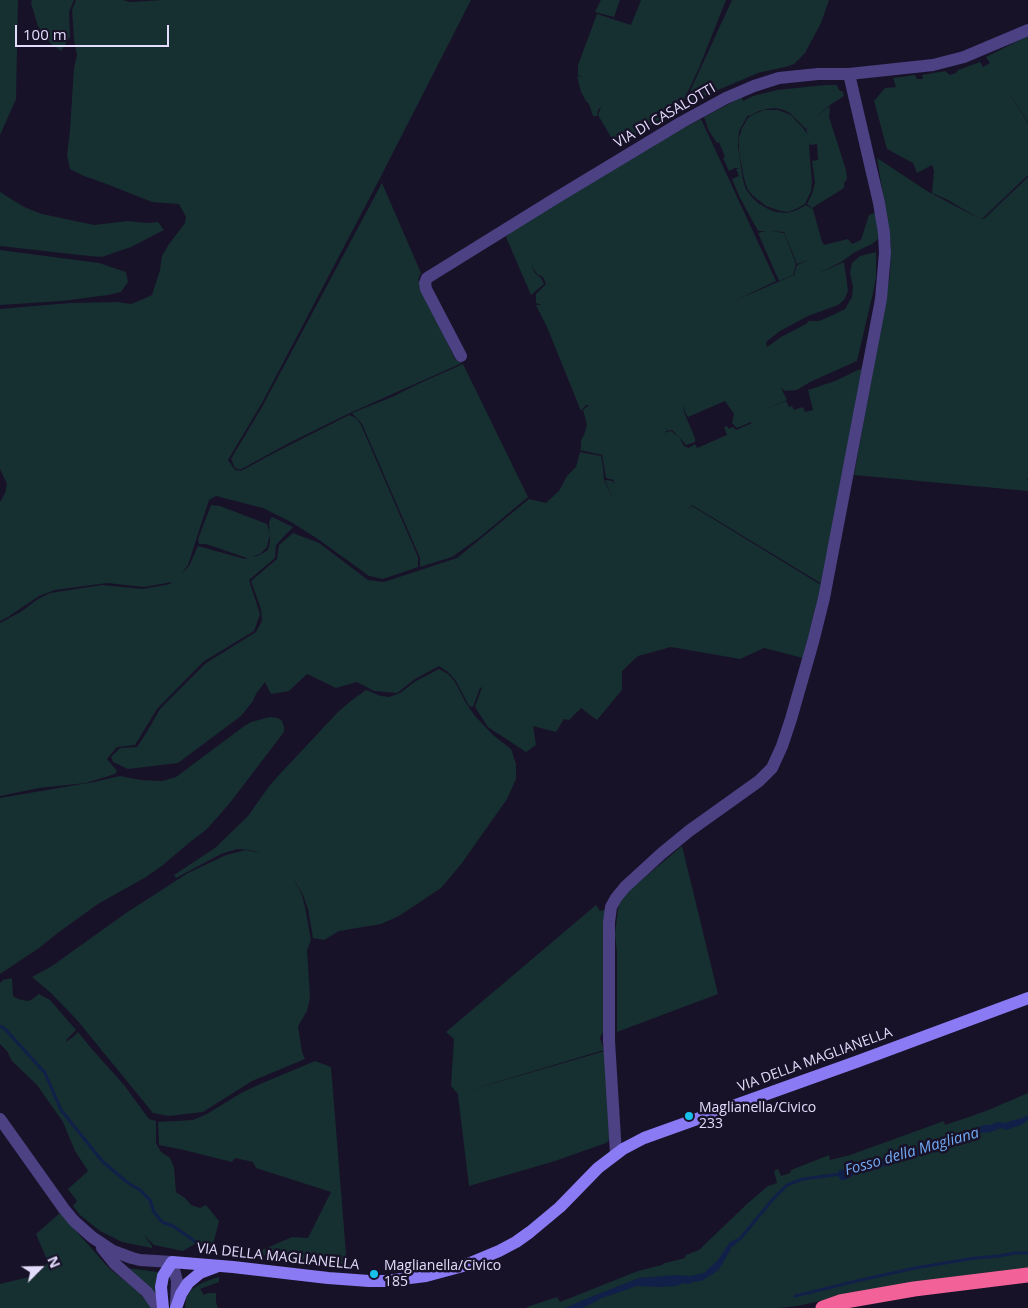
<!DOCTYPE html>
<html>
<head>
<meta charset="utf-8">
<style>
	body { margin:0 }
	#map { position:relative; width:1028px; height:1308px; overflow:hidden; background:#181228; font-family:"Open Sans",sans-serif }
	canvas { display:block }
	.north { position:absolute; left:15px; top:1243px; width:50px; height:50px; -webkit-text-stroke:4px #181228; paint-order:stroke; rotate:67deg; font-size:14px; font-weight:700; line-height:20px; text-align:center; color:#e3dcfc }
	.north::after { content:''; display:block; margin:auto; width:18px; height:22px; background:#e3dcfc; clip-path:polygon(50% 0,100% 100%,50% 72%,0 100%) }
	.scale { position:absolute; left:15px; top:25px; width:154px; height:22px; box-sizing:border-box; border:2px solid #e3dcfc; border-top:0; padding-left:6px; font-size:15px; line-height:18px; white-space:nowrap; color:#e3dcfc; -webkit-text-stroke:4px #181228; paint-order:stroke }
</style>
</head>
<body>
<div id="map">
<canvas width="1028" height="1308"></canvas>
<div class="north">N</div>
<div class="scale">100 m</div>
</div>
<script>
const g = document.querySelector('canvas').getContext('2d');
g.lineJoin = 'round';
function fill(path, color) { g.fillStyle = color; g.fill(path, 'evenodd'); }
const poly = rows => new Path2D(rows.map(r => 'M' + r).join(''));
function stroke(path, color, width, dash) { g.strokeStyle = color; g.lineWidth = width; g.lineCap = dash ? 'butt' : 'round'; g.setLineDash(dash || []); g.stroke(path); }
function label(font, color, halo, rows, align = 'center') {
  g.font = font + ' "Open Sans",sans-serif'; g.lineWidth = 5; g.setLineDash([]); g.textBaseline = 'middle'; g.strokeStyle = halo; g.fillStyle = color; for (const [text, x, y, turn = 0] of rows) {
    g.save(); g.translate(x, y); g.rotate((+turn || 0) * Math.PI / 180); g.textAlign = isNaN(turn) ? turn : align; if (halo) g.strokeText(text, 0, 0); g.fillText(text, 0, 0); g.restore();
  }
}
const green = poly([
	[0,0,18,0,16,99,0,135],
	[32,0,74,0,69,12,70,37,61,51,50,43,38,26,31,3],
	[76,0,123,0,130,2,162,0,471,0,379,180,262,403,228,460,235,470,241,471,274,453,349,415,356,418,361,425,418,557,418,567,383,579,369,576,318,539,291,522,263,508,216,496,209,500,188,565,181,574,189,566,198,546,245,559,247,558,206,544,199,544,198,539,211,505,220,506,267,524,270,534,267,547,260,554,252,557,258,556,268,550,270,541,269,522,272,517,293,527,276,545,275,558,249,580,260,614,254,631,203,662,157,709,135,745,117,747,107,759,117,771,115,774,86,783,39,788,0,796,0,623,22,611,38,599,50,593,102,585,143,589,170,584,172,582,144,587,107,583,55,590,39,596,8,617,0,621,0,502,5,493,7,484,0,469,0,309,70,303,117,302,131,304,141,300,152,295,160,270,162,256,169,244,185,223,186,217,179,204,152,202,104,183,84,176,70,169,67,155,70,130,74,68,77,55,74,40,72,10],
	[601,0,620,0,614,17,595,12],
	[641,0,726,0,699,68,684,100,680,103,677,110,660,121,620,143,614,142,598,115,601,107,598,110,597,116,593,116,589,104,586,101,581,92,577,76,582,77,578,75,578,65,597,14,631,25],
	[732,0,829,0,821,23,805,53,794,64,789,66,758,73,711,93,699,99,687,102,691,89],
	[1028,36,1028,122,1006,89,1028,123,1028,175,983,218,980,218,984,219,1028,177,1028,477,1027,480,1028,481,1028,491,854,475,890,275,891,244,877,158,927,191,980,219,948,200,932,193,934,171,932,165,917,173,913,163,887,149,874,101,885,88,896,87,893,78,915,75,917,79,923,79,922,75,945,71,950,75,956,73,958,70,980,62,983,67,990,63,986,57],
	[825,85,837,85,839,90,843,92,844,96,830,105,816,117,830,106,829,117,846,170,847,179,844,183,844,188,812,208,807,204,812,194,815,183,812,161,818,160,817,144,810,145,809,142,809,146,812,182,811,191,805,204,796,209,788,212,780,211,766,206,752,195,747,188,744,178,739,152,739,138,742,128,748,118,752,115,764,110,778,110,791,115,803,128,808,135,806,130,809,126,806,129,791,114,784,110,776,108,767,109,759,111,749,116,748,115,739,131,738,147,743,180,746,189,751,196,758,203,768,209,776,212,787,213,797,210,806,205,813,209,822,242,824,245,848,239,852,244,861,240,869,215,879,211,882,236,872,244,855,252,841,262,817,274,844,262,848,291,844,300,838,305,808,316,780,331,766,342,767,347,781,337,806,324,809,321,819,321,833,315,845,309,852,297,853,287,850,273,852,263,860,256,876,252,876,277,873,293,857,361,810,382,797,390,785,391,781,388,787,400,766,409,786,401,789,407,792,406,794,410,803,407,805,412,813,410,808,390,835,381,858,370,864,369,822,584,692,505,688,509,692,506,821,585,803,658,764,648,740,659,671,647,638,656,622,671,622,690,597,720,581,708,569,720,564,719,556,732,533,726,536,745,526,752,488,727,475,707,482,687,480,688,473,707,469,706,456,681,448,672,439,666,415,679,397,693,374,691,357,682,336,688,307,674,289,691,271,694,265,682,256,694,253,701,241,716,178,763,128,769,113,762,111,757,120,748,137,747,145,735,160,709,206,663,256,632,262,621,261,609,251,581,277,559,279,545,293,533,319,543,368,580,384,582,457,558,529,499,546,503,559,491,567,476,576,467,580,452,601,456,603,467,604,480,613,498,611,502,613,498,605,480,613,481,614,484,614,480,606,478,602,455,580,450,581,448,581,440,584,435,587,425,583,410,589,405,586,405,581,411,547,327,536,305,542,305,536,303,536,294,546,284,543,277,537,274,531,265,535,273,541,278,544,284,531,295,506,237,513,230,610,172,645,151,675,132,701,119,776,281,736,300,794,275,796,278,794,274,797,265,809,260,797,264,784,232,770,231,784,233,796,264,793,275,779,281,758,233,765,231,758,231,740,198,732,179,739,176,736,169,740,168,735,168,729,171,723,158,725,157,719,142,717,143,709,131,704,117,742,97,743,101,753,96,777,90],
	[725,401,734,414,732,423,737,428,751,422,752,423,736,430,733,427,729,429,727,426,724,427,727,435,697,448,695,444,689,448,684,446,679,437,671,431,666,432,664,435,666,431,672,430,680,438,686,445,695,442,695,438,684,412,683,405,684,408,685,412,688,417],
	[382,183,421,273,418,280,455,359,462,363,350,413,289,443,240,470,235,468,231,459,263,405],
	[0,192,24,207,42,214,94,225,128,221,147,223,158,222,164,230,131,247,102,257,80,255,0,246],
	[0,250,99,263,126,272,128,282,121,292,108,295,62,301,0,305],
	[463,364,528,497,480,537,452,557,420,567,420,558,362,424,352,413,392,397,420,383],
	[439,669,448,674,455,682,466,703,475,716,493,735,511,749,516,764,516,779,507,799,462,863,441,888,399,916,381,924,339,931,324,940,313,938,308,909,303,895,293,878,302,895,305,907,311,940,307,950,310,998,307,1011,298,1026,302,1052,305,1059,252,1081,203,1112,169,1116,153,1113,77,1020,51,993,32,977,52,966,126,913,188,873,226,855,246,850,261,853,250,850,237,849,221,854,176,878,174,875,215,848,248,816,270,785,280,774,338,712,352,700,366,690,381,696,389,697,400,693,416,681],
	[270,717,278,718,282,721,284,727,284,732,229,804,207,829,190,842,163,865,146,877,98,904,59,932,39,948,0,974,0,798,94,782,120,776,141,780,162,781,176,777,243,727,251,722],
	[682,846,718,994,617,1032,617,952,615,934,618,909,621,899,626,893],
	[596,905,600,911,607,909,603,1032,600,1038,604,1050,460,1093,605,1051,614,1136,606,1143,555,1161,469,1186,458,1095,458,1094,451,1086,454,1039,446,1032],
	[12,978,13,996,18,999,27,1001,31,1000,39,994,50,1000,76,1030,67,1039,66,1042,73,1037,78,1032,91,1048,124,1085,149,1119,156,1121,156,1143,161,1152,170,1158,174,1168,176,1192,185,1198,191,1205,200,1208,206,1205,219,1221,211,1252,198,1242,183,1251,154,1245,144,1235,152,1246,152,1248,122,1242,100,1231,80,1215,73,1206,77,1201,68,1189,88,1171,75,1151,63,1122,37,1085,12,1061,7,1051,0,1044,0,983,3,980],
	[315,1061,331,1067,347,1266,340,1270,300,1259,261,1255,262,1250,292,1237,308,1238,331,1192,256,1168,253,1162,235,1158,232,1162,184,1150,159,1145,158,1122,193,1120,207,1114,241,1093,258,1085],
	[1028,1093,1028,1269,853,1294,797,1306,778,1308,527,1308,527,1307,557,1297,560,1302,638,1271,662,1265,665,1263,685,1258,686,1255,699,1250,748,1203,768,1186,777,1183,774,1171,778,1169,781,1176,790,1173,791,1170,829,1155,830,1160,850,1155,944,1121,945,1125,951,1123,986,1111],
	[60,1213,109,1268,139,1292,152,1308,0,1308,0,1284,37,1275,48,1262,36,1234],
	[127,1268,158,1272,157,1295],
	[219,1277,219,1282,200,1289,204,1295,208,1293,216,1293,216,1302,218,1308,185,1308,186,1298,192,1289,204,1282]
]);
const water = poly([
	[1028,1115,1028,1120,1021,1125,1006,1130,1001,1128,991,1132,980,1133,959,1143,950,1146,936,1148,927,1153,911,1159,881,1167,872,1171,855,1174,845,1180,841,1180,839,1178,838,1174,839,1170,849,1169,915,1150,928,1145,949,1139,968,1130,975,1129,983,1125,990,1125,997,1122,1004,1123,1022,1118],
	[736,1239,737,1243,732,1247,720,1268,716,1272,701,1281,693,1282,688,1284,683,1283,676,1286,660,1287,637,1286,602,1298,583,1308,565,1308,588,1298,639,1278,677,1275,690,1276,704,1273,718,1260,729,1243]
]);
const stream = poly([
	[0,1026,5,1029,45,1073,61,1110,103,1162,128,1183,140,1190,150,1200,154,1212,162,1222,173,1226,200,1245],
	[734,1242,740,1239,773,1199,787,1185,803,1179,841,1174],
	[795,1296,861,1280,915,1268,975,1258,999,1256,1015,1253,1028,1253]
]);
const minor = poly([
	[461,356,426,289,425,283,427,278,556,198,682,122,726,98,754,86,779,78,818,74,849,74,933,65,964,57,1028,30],
	[616,1154,609,1041,609,922,611,907,616,898,625,887,661,854,689,831,759,781,772,768,782,746,791,719,813,642,824,598,881,299,885,253,884,233,879,203,849,74]
]);
const tertiary = poly([
	[0,1119,64,1209,74,1221,92,1237,113,1251,132,1258,140,1260,172,1262,177,1281,176,1306],
	[102,1248,115,1264,147,1292,158,1308]
]);
const secondary = poly([
	[163,1308,161,1287,163,1276,172,1262,233,1267,328,1278,369,1281,385,1281,426,1276,463,1266,499,1251,516,1242,530,1232,560,1207,598,1168,623,1149,644,1138,856,1062,1028,998],
	[176,1308,181,1294,188,1283,200,1273,216,1267]
]);
const motorway = poly([
	[823,1308,840,1302,914,1289,1028,1275]
]);
const markers = [
	[689,1116,5,"#18c1ec"],
	[374,1274,5,"#18c1ec"]
];
const streetNames = [
	["VIA DI CASALOTTI",665,116,-30],
	["VIA DELLA MAGLIANELLA",815,1060,-20],
	["VIA DELLA MAGLIANELLA",278,1257,6]
];
const poiNames = [
	["Maglianella/Civico",699,1108],
	["233",699,1124],
	["Maglianella/Civico",384,1266],
	["185",384,1282]
];
const waterNames = [
	["Fosso della Magliana",912,1152,-16]
];
fill(green, '#162f31');
fill(water, '#112048');
stroke(stream, '#112048', 3);
stroke(minor, '#4b4183', 12);
stroke(tertiary, '#4b4183', 12);
stroke(secondary, '#8a7bf4', 12);
stroke(motorway, '#f26197', 15);
for (const [x, y, r, color] of markers) { const dot = new Path2D(); dot.arc(x, y, r, 0, 2 * Math.PI); g.fillStyle = color; g.fill(dot); stroke(dot, '#181228', 2); }
label('14px', '#e3dcfc', '#181228', streetNames);
label('14px', '#e3dcfc', '#181228', poiNames, 'left');
label('italic 15px', '#72aaf4', '#181228', waterNames);
</script>
</body>
</html>
